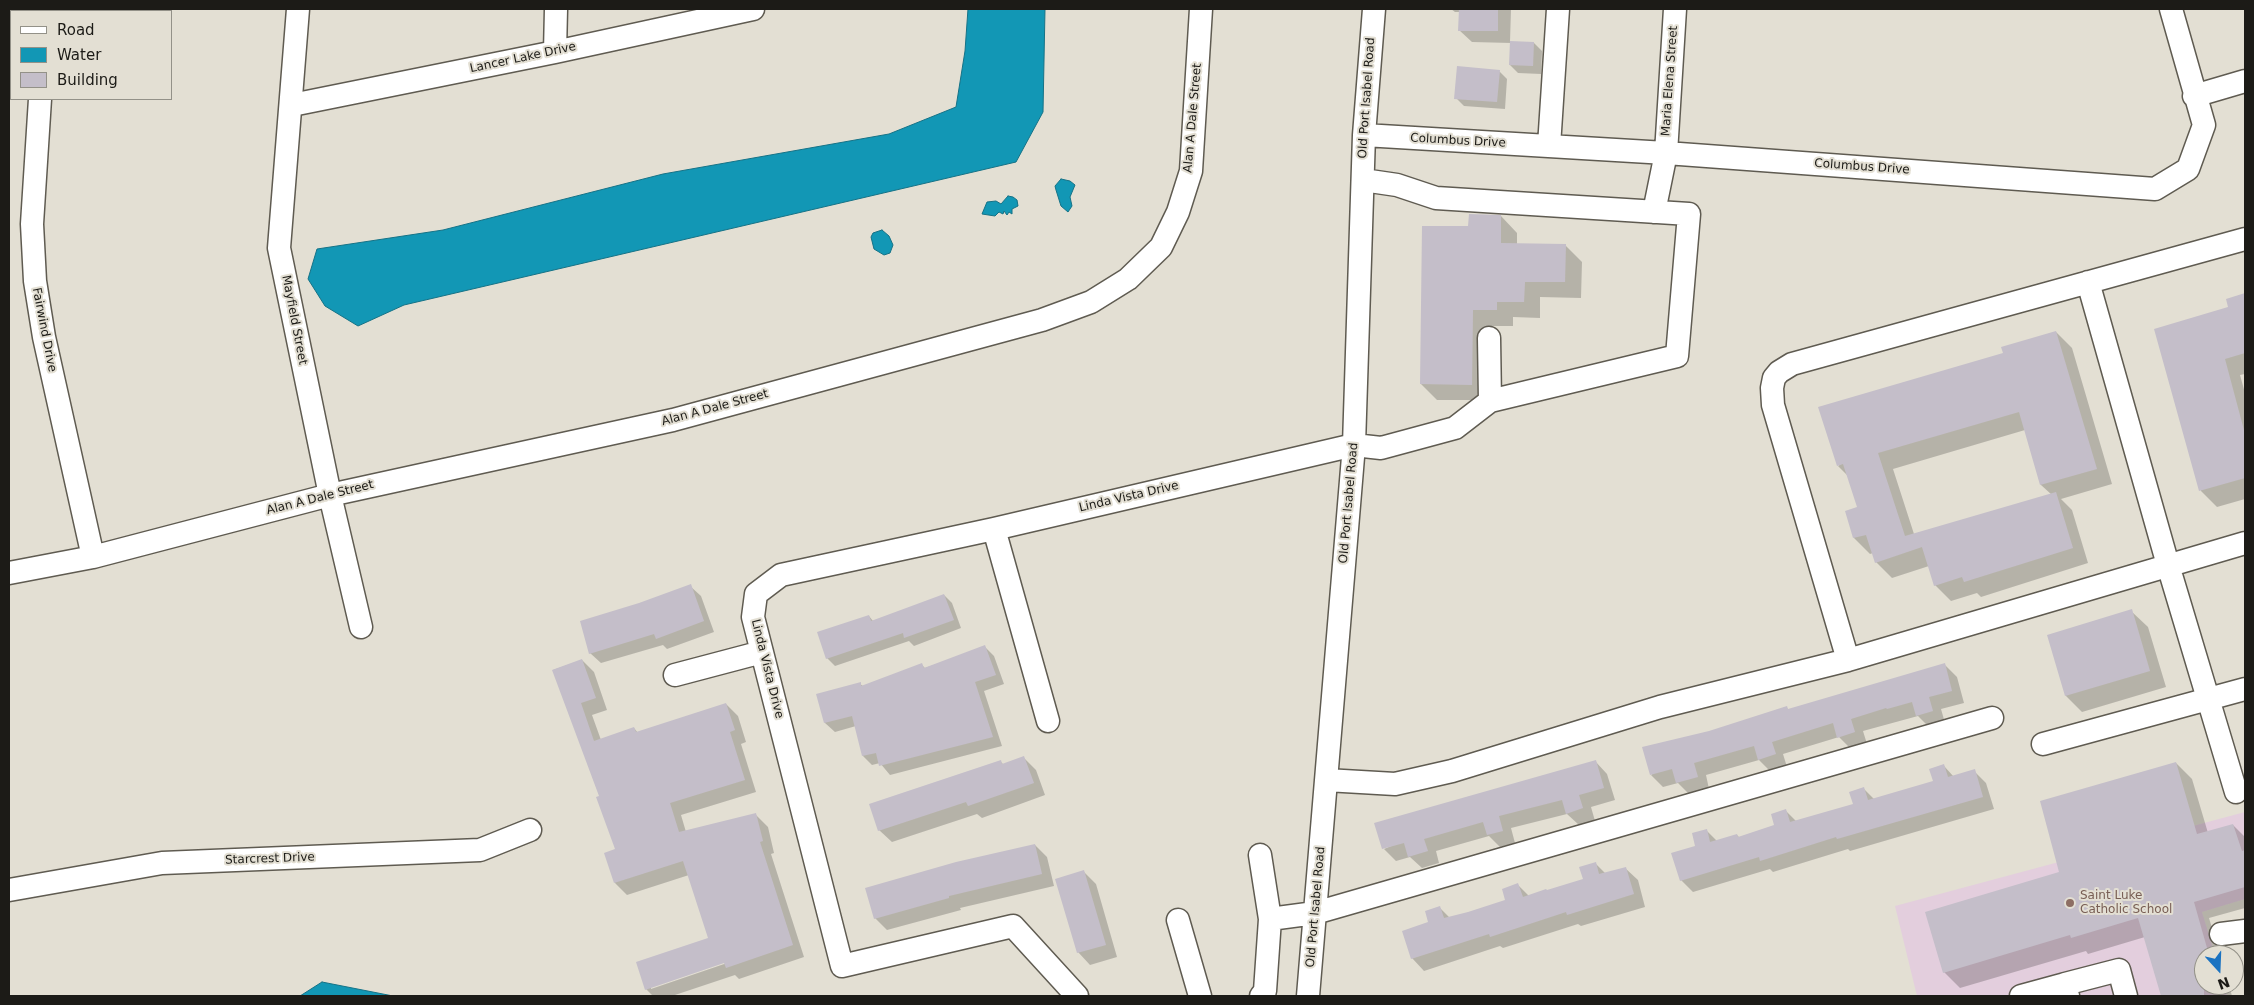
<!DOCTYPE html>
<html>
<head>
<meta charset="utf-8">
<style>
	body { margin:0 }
	#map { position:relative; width:2254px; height:1005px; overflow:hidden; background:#e3dfd3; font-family:"DejaVu Sans",sans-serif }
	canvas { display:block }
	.frame { position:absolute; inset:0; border:10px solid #1c1b17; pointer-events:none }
	.legend { position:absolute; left:10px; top:10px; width:162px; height:90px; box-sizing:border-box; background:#e3dfd3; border:1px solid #939188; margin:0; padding:6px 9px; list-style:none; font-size:15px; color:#1c1b17 }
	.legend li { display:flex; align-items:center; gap:10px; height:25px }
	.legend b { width:25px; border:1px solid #939188 }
	.north { position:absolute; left:2194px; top:945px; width:50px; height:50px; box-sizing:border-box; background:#e3dfd3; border:1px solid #939188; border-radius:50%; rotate:160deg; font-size:14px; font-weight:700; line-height:20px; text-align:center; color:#1c1b17 }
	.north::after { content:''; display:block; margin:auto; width:18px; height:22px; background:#1b73c1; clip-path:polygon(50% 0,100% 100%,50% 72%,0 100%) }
</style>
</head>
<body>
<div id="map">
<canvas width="2254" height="1005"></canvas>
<div class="frame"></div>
<ul class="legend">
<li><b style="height:6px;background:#fff"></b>Road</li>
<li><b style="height:14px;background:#1297b5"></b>Water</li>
<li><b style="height:14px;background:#c4bec9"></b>Building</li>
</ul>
<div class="north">N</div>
</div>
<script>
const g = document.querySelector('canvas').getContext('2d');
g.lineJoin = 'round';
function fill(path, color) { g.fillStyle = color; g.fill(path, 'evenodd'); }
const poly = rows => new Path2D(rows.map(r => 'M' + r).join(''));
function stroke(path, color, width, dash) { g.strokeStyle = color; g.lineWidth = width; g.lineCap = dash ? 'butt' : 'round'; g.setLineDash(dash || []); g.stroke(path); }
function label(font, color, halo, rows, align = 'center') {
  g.font = font + ' "DejaVu Sans",sans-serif'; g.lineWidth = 4; g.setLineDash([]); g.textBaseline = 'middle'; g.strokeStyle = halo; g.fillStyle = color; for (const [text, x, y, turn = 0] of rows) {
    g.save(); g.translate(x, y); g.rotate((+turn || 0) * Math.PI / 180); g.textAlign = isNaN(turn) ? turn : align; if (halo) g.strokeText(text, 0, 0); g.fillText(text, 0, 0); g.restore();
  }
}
const education = poly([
	[2245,812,2245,899,2202,912,2215,955,2204,955,2204,985,2224,985,2227,996,1917,996,1895,906]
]);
const water = poly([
	[968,9,1045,9,1043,112,1016,162,404,305,358,326,325,306,308,279,317,249,443,230,663,174,889,134,956,107,965,51,968,9],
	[1061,179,1070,181,1075,185,1070,197,1072,206,1068,212,1061,206,1056,190,1055,186,1061,179],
	[1008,196,1013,197,1017,200,1018,206,1012,209,1012,214,1009,212,1007,215,1004,211,1003,214,999,212,995,216,982,214,987,202,996,201,1001,204,1008,196],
	[882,230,889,236,893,245,890,253,884,255,874,249,871,237,873,233,882,230],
	[322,982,393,996,300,996,322,982]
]);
const shadow = poly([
	[1451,9,1511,9,1510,42,1534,43,1542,51,1541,74,1518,73,1510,65,1511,43,1472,42,1459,30,1460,12,1455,12],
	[1499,71,1507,79,1505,109,1464,106,1456,98],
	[1501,216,1517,233,1517,245,1565,245,1582,262,1581,298,1540,297,1540,318,1513,317,1513,326,1489,326,1488,400,1437,400,1421,384,1470,228],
	[2245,295,2245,374,2240,375,2245,393,2245,499,2217,507,2201,491,2156,330,2230,308,2228,300],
	[2056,332,2072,348,2112,484,2061,499,2072,510,2088,563,1981,597,1977,593,1951,601,1935,585,1929,566,1892,578,1876,562,1873,553,1870,554,1854,538,1858,508,1848,476,1838,466,2004,353],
	[2025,430,2041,485,2052,495,1914,534,1893,469],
	[690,586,701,596,714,632,667,649,663,645,601,663,590,653,639,604],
	[944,595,952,603,961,628,914,646,909,641,835,666,827,658,869,616,873,621],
	[2131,611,2148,627,2166,687,2082,712,2066,696,2048,636],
	[985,647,994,656,1004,684,984,691,1002,746,890,775,880,763,872,765,863,756,856,726,835,732,825,723,818,695,860,684,863,686,922,665,925,668],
	[582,660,594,672,607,710,592,715,601,740,634,728,638,733,726,704,738,716,746,742,741,744,756,792,681,815,686,832,756,815,768,827,774,853,771,854,804,957,739,979,735,975,672,996,653,996,646,989,709,938,689,875,627,895,615,883,616,850,600,797,553,670],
	[730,959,730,962,651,989,651,986],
	[1944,664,1957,677,1964,703,1941,709,1945,723,1929,727,1918,716,1863,731,1867,744,1851,749,1839,737,1783,754,1787,767,1771,772,1759,760,1706,775,1709,789,1689,794,1678,783,1663,787,1651,775,1709,732,1786,707,1789,710],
	[1024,758,1036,770,1045,795,982,818,977,814,892,842,879,830,1001,762,1004,765],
	[1595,761,1607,774,1615,800,1591,807,1595,821,1579,825,1567,814,1511,828,1515,843,1500,847,1489,836,1436,851,1439,863,1422,868,1410,857,1396,861,1384,849],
	[2176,763,2192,779,2208,833,2233,825,2245,837,2245,908,2209,918,2220,955,2204,955,2204,985,2229,985,2232,996,2162,996,2145,937,2088,954,2086,951,1960,988,1944,972,2061,873],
	[1944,766,1954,777,1974,771,1986,783,1994,809,1850,851,1848,849,1773,872,1770,869,1693,892,1681,880,1706,830,1717,841,1737,835,1740,838,1776,826,1785,810,1796,821,1854,805,1864,789,1874,799,1934,782],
	[1035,845,1047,857,1054,886,960,908,961,910,887,930,875,918],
	[1595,863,1606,874,1625,868,1638,880,1645,907,1581,926,1578,924,1503,948,1500,946,1424,971,1412,958,1440,908,1450,918,1507,901,1518,885,1529,896,1585,880],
	[1084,872,1096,884,1117,957,1090,965,1078,952]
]);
const building = poly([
	[1459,9,1498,9,1498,31,1458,31],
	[1510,41,1534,42,1533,66,1509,65],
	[1457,66,1500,70,1497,102,1454,99],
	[1469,214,1501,215,1501,243,1566,244,1565,282,1525,282,1524,302,1497,302,1497,310,1473,310,1472,385,1420,384,1422,226,1468,226],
	[2245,293,2245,353,2225,359,2245,434,2245,478,2199,491,2154,329,2228,307,2226,299],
	[2056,331,2097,469,2040,485,2019,412,1878,453,1905,536,2056,492,2073,548,1964,582,1962,577,1934,586,1922,547,1875,563,1866,535,1853,538,1845,511,1857,507,1843,464,1837,466,1818,407,2003,353,2001,347],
	[691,584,704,621,656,639,654,634,589,654,580,621,639,603],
	[944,594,954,620,904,638,903,633,826,659,817,632,869,615,871,621],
	[2132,609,2150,671,2065,696,2047,635],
	[985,645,996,675,975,682,993,737,879,766,876,753,862,756,852,716,824,723,816,694,861,682,861,686,922,663,924,668],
	[582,659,596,698,581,703,594,741,634,727,636,732,726,703,735,730,730,732,745,780,670,803,679,832,756,813,763,841,760,842,793,945,726,968,724,963,645,990,636,962,708,938,683,861,614,883,604,853,615,849,596,797,599,796,552,670],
	[1945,663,1952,691,1929,697,1933,711,1916,716,1912,702,1887,709,1886,708,1851,719,1855,732,1837,738,1833,723,1772,742,1776,754,1758,760,1754,746,1694,763,1698,777,1676,783,1672,769,1650,775,1642,747,1709,731,1787,706,1788,709],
	[1024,756,1034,783,968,806,966,802,878,831,869,804,1001,760,1002,764],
	[1596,760,1604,788,1579,795,1583,808,1566,814,1562,800,1499,816,1503,831,1487,835,1483,822,1424,839,1428,851,1408,857,1404,843,1382,849,1374,823],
	[2176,762,2197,834,2233,824,2242,851,2245,850,2245,887,2194,902,2209,955,2204,955,2204,996,2161,996,2138,918,2071,938,2070,935,1943,973,1925,912,2059,872,2040,801],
	[1944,764,1948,777,1975,769,1983,797,1837,839,1836,837,1760,861,1759,857,1680,881,1671,853,1695,846,1692,833,1707,829,1710,842,1737,834,1738,837,1774,825,1771,814,1786,809,1790,822,1853,804,1849,792,1864,787,1868,800,1933,781,1929,769],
	[1035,844,1042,874,949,896,949,898,874,919,865,888,956,862],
	[1596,862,1599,874,1626,867,1634,894,1567,915,1566,912,1490,937,1489,934,1411,959,1402,931,1428,922,1425,911,1440,906,1444,918,1468,912,1505,900,1502,889,1518,883,1523,897,1546,889,1547,890,1583,879,1579,867],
	[1084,870,1106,945,1077,953,1055,879]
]);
const minor = poly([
	[298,9,279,248,330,495,361,627],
	[45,11,45,9],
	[555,52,556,9],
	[2194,96,2245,81],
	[40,99,32,224,35,281,44,337,93,557],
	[292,105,555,52,753,9],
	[1364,135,1666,153,2155,189,2188,169,2204,125,2171,9],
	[1549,146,1558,9],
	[1363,180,1397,185,1436,198,1689,214,1677,356,1490,401],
	[1654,212,1666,153,1675,9],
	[2088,282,2168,565,2236,792],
	[994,529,1048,721],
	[9,573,93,557,330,495,673,420,1042,320,1091,302,1128,279,1161,247,1178,212,1191,171,1201,9],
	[1848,660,1773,405,1772,388,1774,378,1779,372,1792,364,2245,239],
	[675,675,762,652],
	[2043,744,2245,689],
	[1326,780,1395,784,1452,771,1660,707,1848,660,2245,543],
	[1260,855,1270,919,1265,991,1261,996],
	[9,890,162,863,480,850,530,830],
	[1270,919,1315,913,1992,718],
	[1178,920,1200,996],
	[2221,934,2245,931],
	[1077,996,1013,926,842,966,753,617,756,594,781,575,994,529,1354,445,1381,448,1455,428,1490,401,1489,338],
	[1308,996,1354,445,1364,135,1374,9],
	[2021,996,2065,984],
	[2068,996,2065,984,2119,970,2126,996]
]);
const markers = [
	[2070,903,5,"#8d6e63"]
];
const streetNames = [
	["Lancer Lake Drive",523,58,-12],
	["Maria Elena Street",1670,81,-86],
	["Old Port Isabel Road",1367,98,-86],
	["Alan A Dale Street",1193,118,-85],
	["Columbus Drive",1458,141,3],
	["Columbus Drive",1862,167,4],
	["Mayfield Street",294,320,79],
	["Fairwind Drive",44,330,79],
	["Alan A Dale Street",715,408,-15],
	["Linda Vista Drive",1129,497,-13],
	["Alan A Dale Street",320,498,-14],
	["Old Port Isabel Road",1349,503,-85],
	["Linda Vista Drive",767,669,76],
	["Starcrest Drive",270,859,-2],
	["Old Port Isabel Road",1316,907,-85]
];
const educationNames = [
	["Saint Luke",2080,896],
	["Catholic School",2080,910]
];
fill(education, '#e3cedd');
fill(water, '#1297b5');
stroke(water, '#157286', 1);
fill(shadow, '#0003');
fill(building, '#c4bec9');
stroke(minor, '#5f5b51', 25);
stroke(minor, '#fff', 22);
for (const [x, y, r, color] of markers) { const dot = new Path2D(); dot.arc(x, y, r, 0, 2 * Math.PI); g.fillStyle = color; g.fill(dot); stroke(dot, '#e3dfd3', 2); }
label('12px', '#1c1b17', '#e3dfd3', streetNames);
label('12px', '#785e54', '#e3dfd3', educationNames, 'left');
</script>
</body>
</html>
